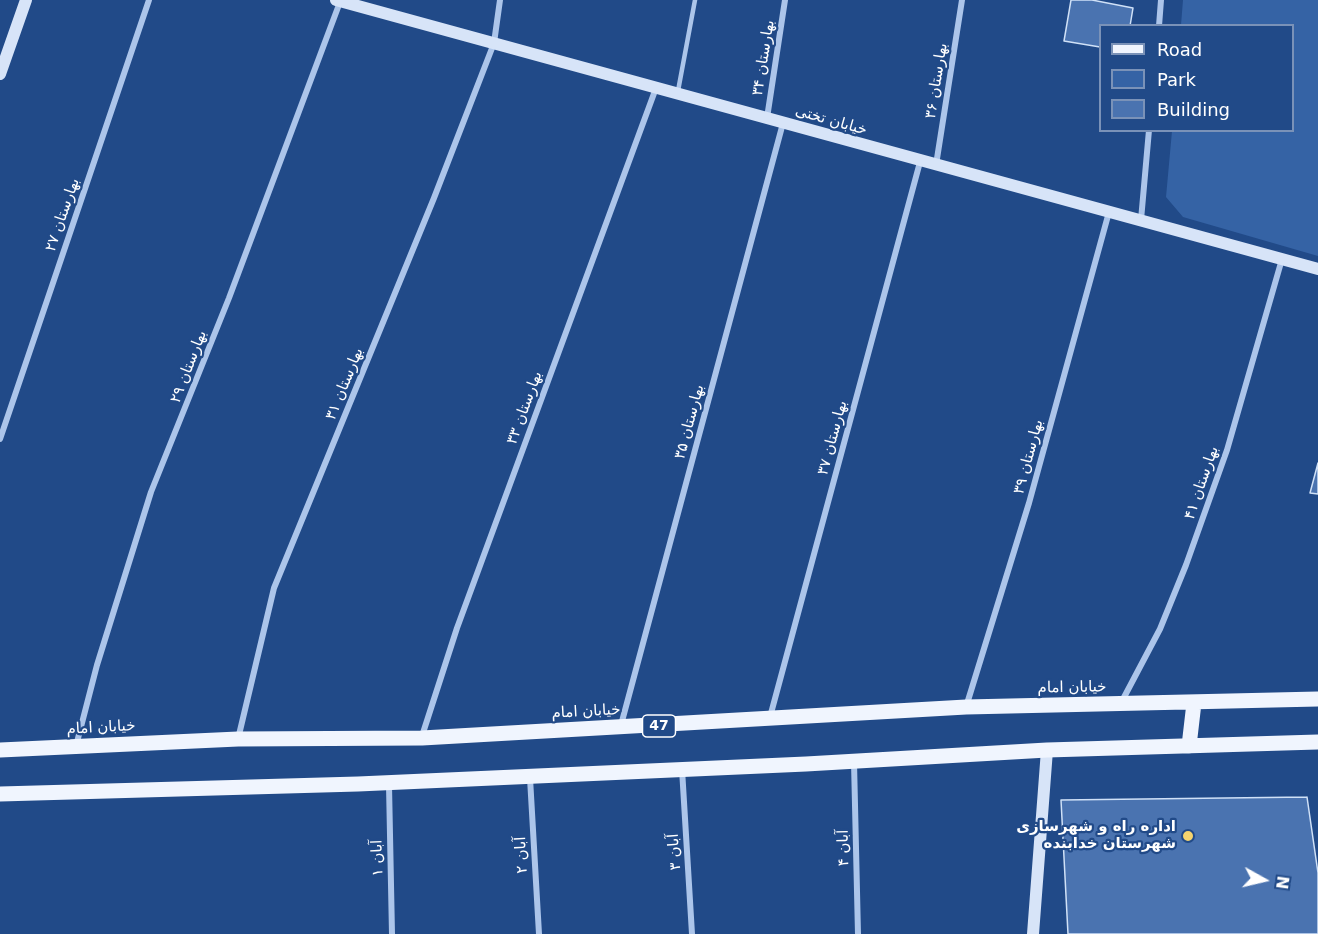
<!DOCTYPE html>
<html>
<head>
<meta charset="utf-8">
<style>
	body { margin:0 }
	#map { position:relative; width:1318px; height:934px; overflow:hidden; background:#214a88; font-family:"DejaVu Sans",sans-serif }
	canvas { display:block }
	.legend { position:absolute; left:1099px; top:24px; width:195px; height:108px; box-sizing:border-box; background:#214a88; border:2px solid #7a92b8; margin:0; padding:8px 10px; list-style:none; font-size:18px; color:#fff }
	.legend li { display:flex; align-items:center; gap:12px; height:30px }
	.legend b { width:30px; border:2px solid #7a92b8 }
	.north { position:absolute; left:1234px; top:850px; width:60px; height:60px; -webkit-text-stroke:4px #214a88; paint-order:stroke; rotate:98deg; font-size:16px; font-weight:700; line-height:24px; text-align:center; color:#fff }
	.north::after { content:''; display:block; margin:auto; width:21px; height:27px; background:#fff; clip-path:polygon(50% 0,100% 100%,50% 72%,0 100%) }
</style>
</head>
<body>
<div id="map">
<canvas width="1318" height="934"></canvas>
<ul class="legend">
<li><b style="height:8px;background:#f0f5fe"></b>Road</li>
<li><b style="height:16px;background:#3563a5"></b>Park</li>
<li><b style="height:16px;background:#4a73b0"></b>Building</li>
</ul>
<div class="north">N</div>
</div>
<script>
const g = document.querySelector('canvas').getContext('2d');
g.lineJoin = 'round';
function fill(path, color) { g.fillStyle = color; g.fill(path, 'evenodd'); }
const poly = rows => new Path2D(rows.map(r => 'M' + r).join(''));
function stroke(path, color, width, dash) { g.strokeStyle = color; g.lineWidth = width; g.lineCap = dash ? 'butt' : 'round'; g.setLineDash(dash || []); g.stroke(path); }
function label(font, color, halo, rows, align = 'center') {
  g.font = font + ' "DejaVu Sans",Vazirmatn,sans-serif'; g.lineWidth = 4.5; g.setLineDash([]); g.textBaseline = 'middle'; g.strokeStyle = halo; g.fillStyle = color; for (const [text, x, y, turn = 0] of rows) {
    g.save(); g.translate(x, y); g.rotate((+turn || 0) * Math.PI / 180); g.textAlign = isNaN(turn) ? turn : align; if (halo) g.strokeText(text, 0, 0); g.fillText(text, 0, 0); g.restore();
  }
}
const green = poly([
	[1183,0,1318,0,1318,256,1183,217,1166,197,1172,131,1292,130,1292,26,1181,25]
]);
const building = poly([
	[1071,0,1092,0,1133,8,1130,26,1100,26,1100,47,1064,41,1071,0],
	[1318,463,1318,494,1310,493,1318,463],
	[1307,797,1318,873,1318,934,1068,934,1061,800,1307,797]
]);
const lane = poly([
	[678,91,695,0]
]);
const street = poly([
	[1159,26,1161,0],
	[767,118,785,0],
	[936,165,962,0],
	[1141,220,1149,130],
	[0,439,149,0],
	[1121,703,1160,629,1186,565,1227,450,1282,259],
	[966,707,1029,503,1109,212],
	[770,717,920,162],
	[621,725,783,123],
	[422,736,457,628,656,88],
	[238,739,274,588,434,198,494,43,500,0],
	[76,746,97,665,151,492,229,298,340,2],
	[854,762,858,934],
	[682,769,692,934],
	[530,778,539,934],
	[389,785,392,934]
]);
const secondary = poly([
	[336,0,1318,269],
	[0,74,26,0],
	[1033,934,1047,750]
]);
const primary = poly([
	[1189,746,1194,703],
	[0,750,238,739,422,738,966,707,1318,699],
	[0,794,358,784,806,764,1047,750,1318,742]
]);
const markers = [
	[1188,836,6,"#f6d46e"]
];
const shields = [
	[659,726,33]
];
const shieldNames = [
	["47",659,726]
];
const streetNames = [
	["بهارستان ۳۴",764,58,-81],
	["بهارستان ۳۶",937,81,-81],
	["خیابان تختی",831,121,16],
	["بهارستان ۲۷",63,215,-71],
	["بهارستان ۲۹",189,367,-69],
	["بهارستان ۳۱",345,384,-68],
	["بهارستان ۳۳",525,408,-70],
	["بهارستان ۳۵",690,422,-75],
	["بهارستان ۳۷",833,438,-75],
	["بهارستان ۳۹",1029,457,-75],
	["بهارستان ۴۱",1202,483,-71],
	["خیابان امام",1072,688,-1],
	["خیابان امام",586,712,-3],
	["خیابان امام",101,728,-3],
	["آبان ۴",844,848,-91],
	["آبان ۳",675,852,-94],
	["آبان ۲",522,855,-93],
	["آبان ۱",378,858,-92]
];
const poiNames = [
	["اداره راه و شهرسازی",1176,827],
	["شهرستان خدابنده",1176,844]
];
fill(green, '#3563a5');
fill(building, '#4a73b0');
stroke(building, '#d0e1f7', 1.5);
stroke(lane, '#acc5ea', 4.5);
stroke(street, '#acc5ea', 6);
stroke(secondary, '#d7e4f8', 12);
stroke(primary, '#f0f5fe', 15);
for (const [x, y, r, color] of markers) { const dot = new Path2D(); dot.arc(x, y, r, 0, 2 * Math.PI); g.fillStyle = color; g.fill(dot); stroke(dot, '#214a88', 2); }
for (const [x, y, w] of shields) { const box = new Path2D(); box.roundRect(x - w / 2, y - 11, w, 22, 4.5); g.fillStyle = '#214a88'; g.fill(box); stroke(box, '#fff', 1.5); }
label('bold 14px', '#fff', null, shieldNames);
label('15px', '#fff', '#214a88', streetNames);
label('bold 15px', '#fff', '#214a88', poiNames, 'right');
</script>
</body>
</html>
